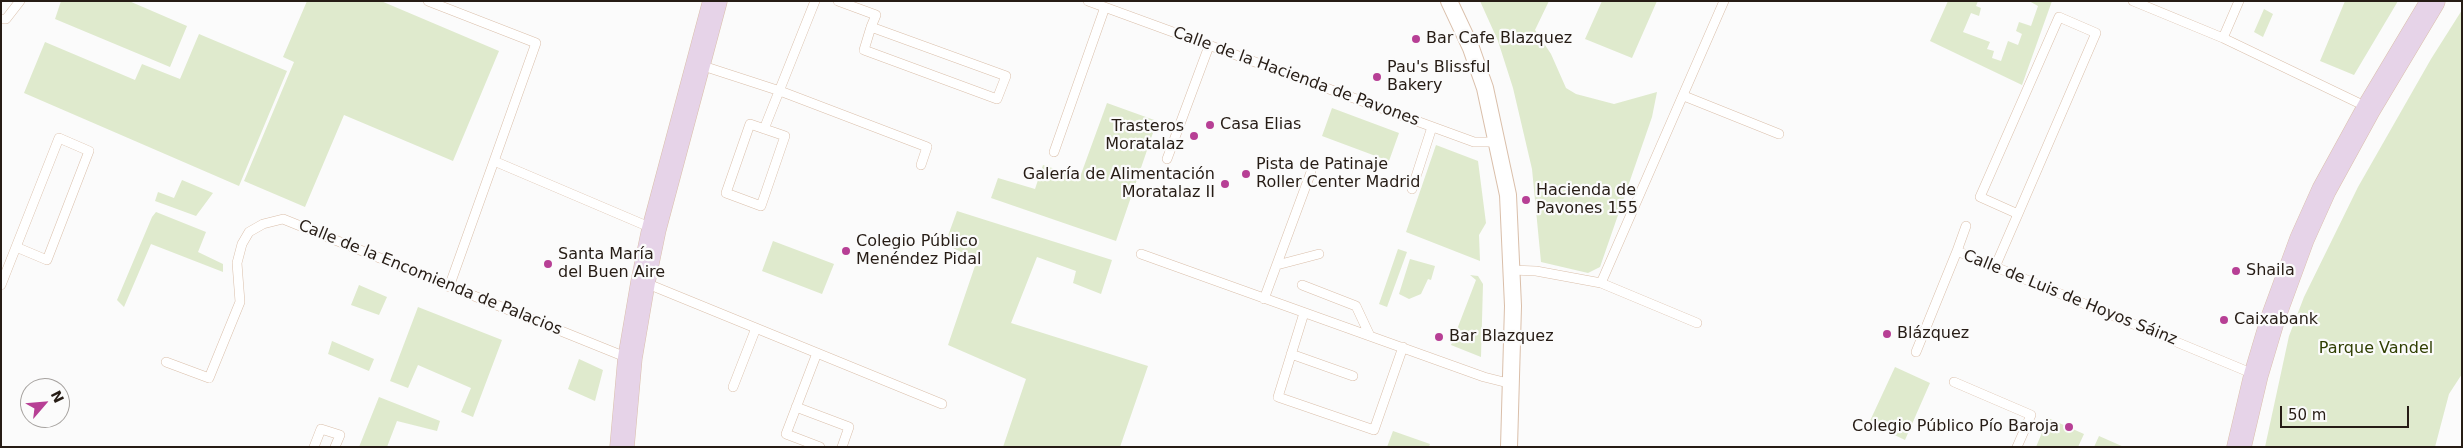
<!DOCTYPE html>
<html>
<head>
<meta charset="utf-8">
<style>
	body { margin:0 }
	#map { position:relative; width:2463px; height:448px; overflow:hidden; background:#fbfbfb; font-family:"DejaVu Sans",sans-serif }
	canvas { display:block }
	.frame { position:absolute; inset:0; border:2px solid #261c15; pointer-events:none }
	.north { position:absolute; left:20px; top:378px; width:50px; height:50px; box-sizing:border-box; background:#fbfbfb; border:1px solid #a6a29f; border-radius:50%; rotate:63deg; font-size:14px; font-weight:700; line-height:20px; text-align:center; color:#261c15 }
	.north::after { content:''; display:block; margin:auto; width:18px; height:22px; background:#b73f95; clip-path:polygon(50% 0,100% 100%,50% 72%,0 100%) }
	.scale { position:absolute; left:2280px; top:406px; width:129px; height:22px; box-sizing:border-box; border:2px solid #261c15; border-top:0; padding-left:6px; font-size:15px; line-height:18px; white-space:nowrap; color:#261c15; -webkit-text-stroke:4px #fbfbfb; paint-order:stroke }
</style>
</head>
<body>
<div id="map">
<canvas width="2463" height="448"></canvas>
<div class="frame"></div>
<div class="north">N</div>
<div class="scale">50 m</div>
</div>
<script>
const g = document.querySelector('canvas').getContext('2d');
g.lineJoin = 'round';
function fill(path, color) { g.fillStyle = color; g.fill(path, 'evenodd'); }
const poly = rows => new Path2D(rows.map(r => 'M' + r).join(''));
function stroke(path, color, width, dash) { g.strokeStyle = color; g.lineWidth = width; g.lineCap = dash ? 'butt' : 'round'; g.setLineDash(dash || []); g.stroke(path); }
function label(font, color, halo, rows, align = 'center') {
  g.font = font + ' "DejaVu Sans",sans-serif'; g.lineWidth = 4.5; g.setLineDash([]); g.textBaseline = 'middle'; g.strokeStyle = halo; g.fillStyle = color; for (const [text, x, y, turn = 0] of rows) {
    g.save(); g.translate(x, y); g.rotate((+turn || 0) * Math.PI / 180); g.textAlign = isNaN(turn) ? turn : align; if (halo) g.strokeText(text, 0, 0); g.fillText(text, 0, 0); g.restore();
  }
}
const green = poly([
	[61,1,129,1,187,26,170,67,55,19],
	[307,1,381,1,499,51,453,161,344,115,305,207,244,181,294,62,283,57],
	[1480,1,1549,1,1535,30,1551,54,1566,88,1576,94,1614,104,1657,92,1652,117,1600,267,1588,273,1541,262,1532,169,1513,88,1498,41],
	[1602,1,1657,1,1632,58,1585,39],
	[1948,1,1978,1,1976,6,1981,8,1979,16,1971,13,1963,32,1990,42,1987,49,1994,51,1992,58,2001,61,2008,41,2018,45,2022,34,2016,31,2019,22,2031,26,2038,6,2029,1,2052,1,2022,85,1930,41],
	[2345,1,2398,1,2354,75,2320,61],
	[2264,9,2273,14,2263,37,2254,32],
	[2462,10,2462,374,2449,394,2435,447,2265,447,2289,336,2304,297,2358,187,2431,59],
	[199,34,287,71,239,186,24,93,45,42,135,80,142,64,180,79],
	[1107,103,1157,121,1116,241,991,198,998,178,1035,189,1043,165,1080,177],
	[1332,108,1399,133,1389,161,1322,136],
	[1436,145,1478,161,1486,223,1479,235,1480,261,1406,232],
	[182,180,213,193,196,216,155,201,158,192,174,198],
	[957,211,1112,260,1101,294,1073,283,1076,271,1037,257,1011,323,1148,366,1120,447,1003,447,1026,379,948,345,977,260,945,244],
	[156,212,206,232,198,252,223,264,223,272,151,244,124,307,117,300,152,217],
	[773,241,834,264,822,294,762,271],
	[1398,249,1407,252,1387,307,1379,304],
	[1410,259,1435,266,1431,280,1428,279,1421,294,1409,299,1399,294],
	[1470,275,1478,276,1483,284,1481,357,1451,345,1476,280],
	[359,285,387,297,379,315,351,305],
	[418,307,502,340,473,417,461,412,471,388,418,365,408,388,390,381],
	[332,341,374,359,369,371,328,354],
	[579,359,603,370,595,401,568,389],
	[1895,367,1930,383,1905,440,1869,423],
	[379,397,440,421,437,431,397,421,387,447,359,447],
	[2048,418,2084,434,2078,447,2036,447],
	[1393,431,1430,444,1429,447,1387,447],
	[2099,436,2124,447,2094,447]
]);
const lane = poly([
	[428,1,536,43,494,161,654,229],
	[838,1,876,15,871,27,864,50,997,99,1006,76,871,27],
	[1088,1,1474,142,1499,142],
	[2133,1,2223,38,2369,108],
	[1,19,6,19,20,1],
	[2223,38,2239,1],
	[700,65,780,91,927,147,921,165],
	[1684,96,1779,134],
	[750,124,785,136,761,206,726,193,750,124],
	[764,129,815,1],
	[1054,152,1105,7],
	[1167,159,1209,46],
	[1412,189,1432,127],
	[1957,251,1966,226],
	[1141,254,1484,377,1512,384],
	[1277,265,1319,254],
	[1995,267,2018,214,2096,33,2059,17,1980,197,2018,214],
	[1512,270,1536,271,1601,283,1724,1],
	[643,282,942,404],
	[1601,283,1697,323],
	[1,285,16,247,59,138,89,151,47,260,16,247],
	[1302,285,1356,306,1370,336],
	[449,287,494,161],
	[1264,299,1311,172],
	[1304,313,1278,397,1374,430,1403,347],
	[1916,352,1957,251,2256,375],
	[817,353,786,434,820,447],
	[1291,354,1353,376],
	[166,362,209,378,240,302,237,263,242,244,249,232,263,224,283,219,628,358],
	[1954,382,2031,415,2017,447],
	[733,387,756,328],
	[796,407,849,427,842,447],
	[314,447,321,429,340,435,335,447]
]);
const street = poly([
	[1449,1,1471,48,1485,88,1508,195,1513,306,1509,447]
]);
const secondary = poly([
	[622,447,630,358,643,282,654,229,715,1],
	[2239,447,2256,375,2273,318,2302,239,2324,190,2369,108,2433,1]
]);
const markers = [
	[1416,39,5,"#b73f95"],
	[1377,77,5,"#b73f95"],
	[1210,125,5,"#b73f95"],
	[1194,136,5,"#b73f95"],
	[1246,174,5,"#b73f95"],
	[1225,184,5,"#b73f95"],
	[1526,200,5,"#b73f95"],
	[846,251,5,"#b73f95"],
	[548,264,5,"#b73f95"],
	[2236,271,5,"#b73f95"],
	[2224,320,5,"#b73f95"],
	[1887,334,5,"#b73f95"],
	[1439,337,5,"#b73f95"],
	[2069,427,5,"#b73f95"]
];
const poiNames = [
	["Bar Cafe Blazquez",1426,39],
	["Pau's Blissful",1387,68],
	["Bakery",1387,86],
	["Casa Elias",1220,125],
	["Trasteros",1184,127,"right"],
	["Moratalaz",1184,145,"right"],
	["Pista de Patinaje",1256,165],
	["Roller Center Madrid",1256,183],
	["Galería de Alimentación",1215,175,"right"],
	["Moratalaz II",1215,193,"right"],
	["Hacienda de",1536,191],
	["Pavones 155",1536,209],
	["Colegio Público",856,242],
	["Menéndez Pidal",856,260],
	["Santa María",558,255],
	["del Buen Aire",558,273],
	["Shaila",2246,271],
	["Caixabank",2234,320],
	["Blázquez",1897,334],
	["Bar Blazquez",1449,337],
	["Colegio Público Pío Baroja",2059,427,"right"]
];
const streetNames = [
	["Calle de la Hacienda de Pavones",1296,77,20],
	["Calle de la Encomienda de Palacios",430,278,22],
	["Calle de Luis de Hoyos Sáinz",2070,298,22]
];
const parkNames = [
	["Parque Vandel",2376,349]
];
fill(green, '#dfeacd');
stroke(lane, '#dabfaa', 10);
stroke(street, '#dabfaa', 18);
stroke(secondary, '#dabfaa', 25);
stroke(lane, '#fff', 9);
stroke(street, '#fff', 16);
stroke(secondary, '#e6d3e8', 24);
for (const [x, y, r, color] of markers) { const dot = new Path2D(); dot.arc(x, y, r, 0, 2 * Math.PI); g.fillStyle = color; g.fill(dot); stroke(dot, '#fbfbfb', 2); }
label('16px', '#261c15', '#fbfbfb', poiNames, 'left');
label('16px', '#261c15', '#fbfbfb', streetNames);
label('16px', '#303f03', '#fbfbfb', parkNames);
</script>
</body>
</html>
